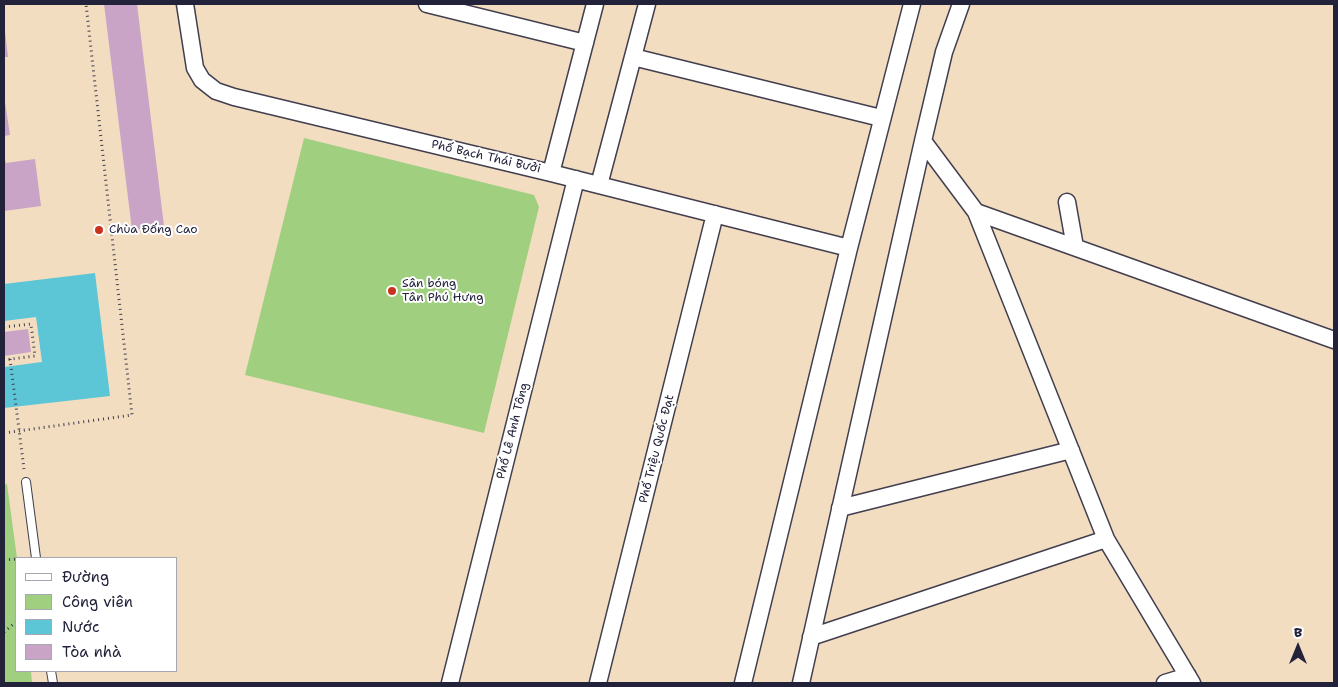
<!DOCTYPE html>
<html>
<head>
<meta charset="utf-8">
<style>
	body { margin:0 }
	#map { position:relative; width:1338px; height:687px; overflow:hidden; background:#f3ddc0; font-family:"Shantell Sans",sans-serif }
	canvas { display:block }
	.frame { position:absolute; inset:0; border:5px solid #22223b; pointer-events:none }
	.legend { position:absolute; left:15px; top:557px; width:162px; height:115px; box-sizing:border-box; background:#fff; border:1px solid #a7a7b1; margin:0; padding:6px 9px; list-style:none; font-size:15px; color:#22223b }
	.legend li { display:flex; align-items:center; gap:10px; height:25px }
	.legend b { width:25px; border:1px solid #a7a7b1 }
	.north { position:absolute; left:1273px; top:622px; width:50px; height:50px; -webkit-text-stroke:4px #fff; paint-order:stroke; rotate:0deg; font-size:14px; font-weight:700; line-height:20px; text-align:center; color:#22223b }
	.north::after { content:''; display:block; margin:auto; width:18px; height:22px; background:#22223b; clip-path:polygon(50% 0,100% 100%,50% 72%,0 100%) }
</style>
</head>
<body>
<div id="map">
<canvas width="1338" height="687"></canvas>
<div class="frame"></div>
<ul class="legend">
<li><b style="height:6px;background:#fff"></b>Đường</li>
<li><b style="height:14px;background:#a0d07f"></b>Công viên</li>
<li><b style="height:14px;background:#5cc6d7"></b>Nước</li>
<li><b style="height:14px;background:#c9a4c7"></b>Tòa nhà</li>
</ul>
<div class="north">B</div>
</div>
<script>
const g = document.querySelector('canvas').getContext('2d');
g.lineJoin = 'round';
function fill(path, color) { g.fillStyle = color; g.fill(path, 'evenodd'); }
const poly = rows => new Path2D(rows.map(r => 'M' + r).join(''));
function stroke(path, color, width, dash) { g.strokeStyle = color; g.lineWidth = width; g.lineCap = dash ? 'butt' : 'round'; g.setLineDash(dash || []); g.stroke(path); }
function label(font, color, halo, rows, align = 'center') {
  g.font = font + ' "Shantell Sans",sans-serif'; g.lineWidth = 4; g.setLineDash([]); g.textBaseline = 'middle'; g.strokeStyle = halo; g.fillStyle = color; for (const [text, x, y, turn = 0] of rows) {
    g.save(); g.translate(x, y); g.rotate((+turn || 0) * Math.PI / 180); g.textAlign = isNaN(turn) ? turn : align; if (halo) g.strokeText(text, 0, 0); g.fillText(text, 0, 0); g.restore();
  }
}
const green = poly([
	[304,138,534,195,539,207,484,433,245,375],
	[7,484,17,558,16,671,31,671,32,683,4,683,4,485]
]);
const water = poly([
	[95,273,110,396,4,408,4,284]
]);
const pier = poly([
	[36,317,42,362,4,367,4,321]
]);
const building = poly([
	[104,4,137,4,164,226,132,230],
	[5,31,8,57,4,57,4,32],
	[4,95,10,135,4,136],
	[4,157,6,163,35,159,41,206,4,211],
	[28,329,31,352,4,356,4,332]
]);
const path = poly([
	[4,327,31,324,35,356,4,360],
	[10,359,24,469],
	[4,433,132,415,86,4],
	[4,560,16,559],
	[4,632,16,622]
]);
const service = poly([
	[26,482,36,558],
	[51,671,53,683]
]);
const minor = poly([
	[185,4,195,68,202,80,216,91,234,97,551,173,849,248],
	[427,4,585,43],
	[633,57,881,118],
	[923,141,976,212,1106,539,1192,683],
	[551,173,595,4],
	[599,185,647,4],
	[1067,202,1075,247],
	[976,212,1334,340],
	[840,508,1071,450],
	[811,637,1106,539],
	[450,683,576,179],
	[598,683,715,214],
	[743,683,849,248,912,4],
	[801,683,923,141,944,52,961,4],
	[1165,683,1188,676]
]);
const markers = [
	[99,230,5,"#c8321e"],
	[392,291,5,"#c8321e"]
];
const streetNames = [
	["Phố Bạch Thái Bưởi",486,157,13],
	["Phố Lê Anh Tông",513,431,-76],
	["Phố Triệu Quốc Đạt",657,449,-76]
];
const poiNames = [
	["Chùa Đống Cao",109,230],
	["Sân bóng",402,284],
	["Tân Phú Hưng",402,298]
];
fill(green, '#a0d07f');
fill(water, '#5cc6d7');
fill(pier, '#f3ddc0');
fill(building, '#c9a4c7');
stroke(service, '#413e4f', 10);
stroke(minor, '#413e4f', 19);
stroke(path, '#413e4f', 3, [1, 4]);
stroke(service, '#fff', 8);
stroke(minor, '#fff', 16);
for (const [x, y, r, color] of markers) { const dot = new Path2D(); dot.arc(x, y, r, 0, 2 * Math.PI); g.fillStyle = color; g.fill(dot); stroke(dot, '#fff', 2); }
label('12px', '#22223b', '#fff', streetNames);
label('12px', '#22223b', '#fff', poiNames, 'left');
</script>
</body>
</html>
